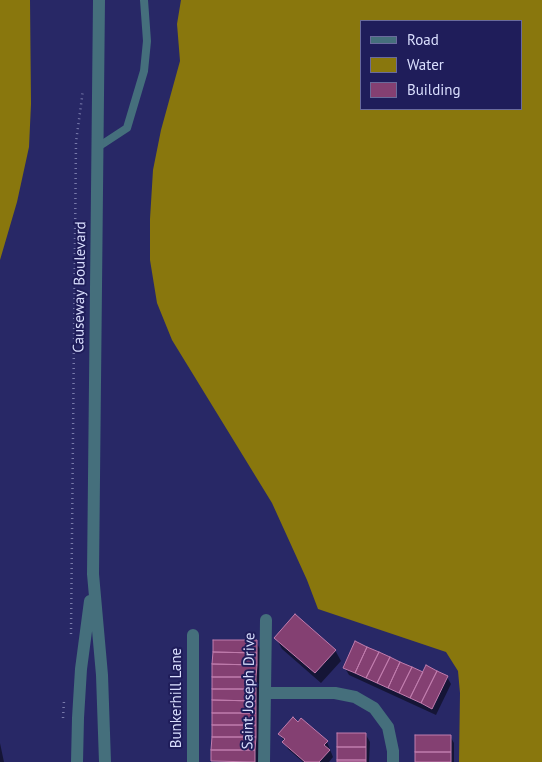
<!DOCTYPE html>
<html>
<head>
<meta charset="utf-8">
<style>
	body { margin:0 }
	#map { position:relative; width:542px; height:762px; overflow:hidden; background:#282866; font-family:"PT Sans",sans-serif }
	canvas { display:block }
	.legend { position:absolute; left:360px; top:20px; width:162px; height:90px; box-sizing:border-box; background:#1f1d5a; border:1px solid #6a6b9c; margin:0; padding:6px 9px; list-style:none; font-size:15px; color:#dadffe }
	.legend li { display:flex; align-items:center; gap:10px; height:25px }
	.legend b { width:25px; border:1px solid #6a6b9c }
</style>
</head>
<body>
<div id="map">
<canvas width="542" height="762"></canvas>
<ul class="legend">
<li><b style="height:6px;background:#456f7c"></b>Road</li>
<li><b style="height:14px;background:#89770d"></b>Water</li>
<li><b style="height:14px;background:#844072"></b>Building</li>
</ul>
</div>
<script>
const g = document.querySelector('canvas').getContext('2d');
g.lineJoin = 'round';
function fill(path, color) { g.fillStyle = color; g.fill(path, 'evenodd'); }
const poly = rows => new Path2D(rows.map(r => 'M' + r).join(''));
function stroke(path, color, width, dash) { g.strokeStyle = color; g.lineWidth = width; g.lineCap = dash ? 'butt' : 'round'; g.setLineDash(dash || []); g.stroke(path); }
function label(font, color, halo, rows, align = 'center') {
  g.font = font + ' "PT Sans",sans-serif'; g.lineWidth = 4; g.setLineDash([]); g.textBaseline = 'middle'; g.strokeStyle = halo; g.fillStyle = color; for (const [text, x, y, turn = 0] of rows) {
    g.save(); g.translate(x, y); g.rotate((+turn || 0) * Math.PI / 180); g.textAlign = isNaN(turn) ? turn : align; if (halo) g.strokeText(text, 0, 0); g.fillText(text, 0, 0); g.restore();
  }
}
const water = poly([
	[0,0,30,0,31,104,29,147,17,202,0,260],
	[181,0,542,0,542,762,459,762,460,693,458,671,446,652,318,609,307,580,272,503,172,340,157,303,150,260,150,219,153,170,161,130,180,61,177,24],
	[521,21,521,109,361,109,361,21]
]);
const shadow = poly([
	[276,638,335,650,341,661,321,683,282,649],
	[214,641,256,642,260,649,259,762,212,761],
	[345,668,447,677,451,684,436,715,349,675],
	[280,734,327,742,333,757,329,762,303,762,288,749],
	[366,735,370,742,369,762,339,762],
	[450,736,454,743,454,762,417,762],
	[0,743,4,762,0,762]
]);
const building = poly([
	[295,614,336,650,315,673,274,638,295,614],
	[213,640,257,640,257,653,213,652,213,640],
	[355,641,367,647,355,673,343,668,355,641],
	[367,647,379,652,366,678,355,673,367,647],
	[213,652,257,653,257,665,212,664,213,652],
	[379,652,390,657,377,683,366,678,379,652],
	[390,657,400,662,388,688,377,683,390,657],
	[400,662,412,667,399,693,388,688,400,662],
	[212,664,257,665,256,677,212,677,212,664],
	[426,665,437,671,421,703,410,698,426,665],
	[412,667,423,672,410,698,399,693,412,667],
	[437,671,448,676,432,709,421,703,437,671],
	[212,677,256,677,256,689,212,689,212,677],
	[212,689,256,689,256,701,212,700,212,689],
	[212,700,256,701,256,713,212,713,212,700],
	[212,713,256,713,256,725,212,725,212,713],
	[293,717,298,722,301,718,328,741,324,745,330,750,319,762,305,762,282,742,285,739,278,734,293,717],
	[212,725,256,725,256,737,212,737,212,725],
	[337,733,366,733,366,747,337,747,337,733],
	[415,735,451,735,451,752,415,752,415,735],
	[212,737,256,737,255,750,211,750,212,737],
	[337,747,366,747,366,760,337,760,337,747],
	[211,750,255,750,255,762,211,761,211,750],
	[415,752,451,752,451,762,415,762,415,752],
	[337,760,366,760,366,762,337,762,337,760]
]);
const path = poly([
	[71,634,76,142,83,90],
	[63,718,64,701]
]);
const service = poly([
	[98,147,127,128,144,71,147,41,144,0]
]);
const minor = poly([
	[265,693,335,693,355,697,374,708,388,727,393,751,393,762],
	[193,762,193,635],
	[264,762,266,620]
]);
const tertiary = poly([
	[99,0,93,574,102,675,105,762],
	[77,762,78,718,81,669,90,601]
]);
const streetNames = [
	["Causeway Boulevard",80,287,-89],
	["Saint Joseph Drive",249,691,-89],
	["Bunkerhill Lane",177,698,-90]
];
fill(water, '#89770d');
fill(shadow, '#0007');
fill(building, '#844072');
stroke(building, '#c07cad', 1);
stroke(path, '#797bab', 2.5, [1, 4]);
stroke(service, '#456f7c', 8);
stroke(minor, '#456f7c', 12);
stroke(tertiary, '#456f7c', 12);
label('15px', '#dadffe', '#1f1d5a', streetNames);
</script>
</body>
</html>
